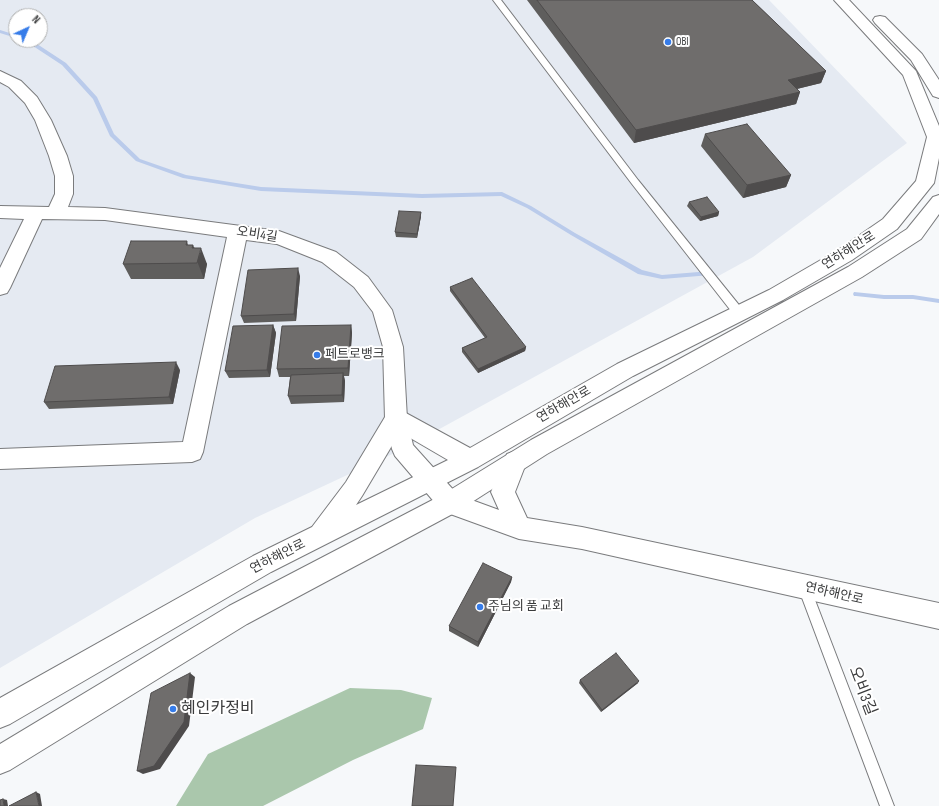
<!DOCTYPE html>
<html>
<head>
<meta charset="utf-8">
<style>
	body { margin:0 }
	#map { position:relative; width:939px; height:806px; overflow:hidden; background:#f6f8fa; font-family:"Sofia Sans Condensed",sans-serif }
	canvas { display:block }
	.north { position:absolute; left:8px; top:8px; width:40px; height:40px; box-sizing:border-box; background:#fff; border:1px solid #b0b1b1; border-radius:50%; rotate:44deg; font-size:11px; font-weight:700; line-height:16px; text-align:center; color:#3a3b3c }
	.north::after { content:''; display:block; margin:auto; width:14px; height:18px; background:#367ce9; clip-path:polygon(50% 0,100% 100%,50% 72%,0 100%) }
</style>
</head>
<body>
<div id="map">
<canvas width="939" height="806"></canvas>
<div class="north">N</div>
</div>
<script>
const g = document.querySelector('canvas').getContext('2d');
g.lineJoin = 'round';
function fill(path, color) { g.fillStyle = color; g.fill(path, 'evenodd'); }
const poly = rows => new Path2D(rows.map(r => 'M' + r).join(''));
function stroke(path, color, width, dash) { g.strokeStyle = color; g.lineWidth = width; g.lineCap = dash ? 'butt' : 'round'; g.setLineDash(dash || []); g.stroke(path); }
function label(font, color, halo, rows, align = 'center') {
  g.font = font + ' "Sofia Sans Condensed","Noto Sans KR",sans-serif'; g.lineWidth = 4; g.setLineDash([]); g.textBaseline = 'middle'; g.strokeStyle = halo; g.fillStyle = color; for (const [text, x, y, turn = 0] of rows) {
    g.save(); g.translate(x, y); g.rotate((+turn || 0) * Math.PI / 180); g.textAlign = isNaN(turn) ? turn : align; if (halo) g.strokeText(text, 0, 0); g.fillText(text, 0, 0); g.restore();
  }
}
const built = poly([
	[0,0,769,0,907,143,753,257,403,449,255,518,0,668],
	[16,16,40,16,40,40,16,40]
]);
const forest = poly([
	[350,688,401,690,432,698,423,729,353,760,263,806,176,806,208,754]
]);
const stream = poly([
	[0,30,16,35,16,38,0,33,0,30],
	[21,40,27,40,37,44,66,63,97,97,114,134,140,159,186,175,261,187,422,194,502,192,531,206,575,233,642,270,662,275,711,271,714,273,711,275,662,279,638,274,571,235,527,208,501,196,422,198,261,191,183,178,136,161,110,136,93,99,62,65,33,46,21,40],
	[854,292,884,295,913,295,939,299,939,303,913,299,884,299,856,296,854,296,853,294,854,292]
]);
const lane = poly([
	[493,0,501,0,638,180,743,310,744,313,743,316,735,316,632,184,493,0],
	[804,581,809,583,810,587,894,806,880,806,798,587,799,583,804,581]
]);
const street = poly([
	[0,71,21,81,37,97,51,120,67,156,73,176,73,194,68,207,105,208,279,231,336,252,368,277,392,310,403,347,407,419,413,445,458,495,499,510,491,492,507,454,515,451,523,454,527,461,515,492,527,518,582,527,939,603,939,629,582,549,519,539,442,511,395,456,392,449,385,419,383,347,373,312,354,287,322,262,277,244,246,240,203,452,200,459,192,462,0,469,0,449,183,442,227,237,105,220,42,219,10,288,7,293,0,295,0,268,24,219,0,218,0,206,49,207,55,194,55,176,49,156,35,120,25,103,9,87,0,82,0,71]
]);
const secondary = poly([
	[834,0,849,0,916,71,939,126,939,158,934,183,897,229,852,260,783,300,633,376,478,467,271,572,10,724,0,728,0,698,253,556,312,527,346,482,388,412,396,410,404,412,470,448,617,364,769,290,838,250,883,219,916,181,927,137,903,75,834,0],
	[400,432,448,460,356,505,362,496,400,432],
	[880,16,885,17,922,54,939,80,939,98,933,96,911,60,875,23,873,20,875,17,880,16],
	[939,195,939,214,921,239,862,277,547,454,458,511,247,624,10,770,0,774,0,744,229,606,442,495,531,440,848,267,907,229,933,197,939,195]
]);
const wall = poly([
	[527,0,752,0,826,71,821,83,797,89,800,92,796,104,634,143],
	[705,134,791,175,786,187,743,198,701,146],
	[689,202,719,212,718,216,700,221,687,206],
	[421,216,417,238,396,237,395,232],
	[187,241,188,245,195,248,207,264,204,279,131,279,123,264],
	[300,276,296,321,244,323,241,316],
	[450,287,526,347,525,351,478,373,462,352,462,348,485,338,450,291],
	[273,325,276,333,270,377,229,378,225,371],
	[351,325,352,333,349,376,344,376,345,381,344,402,291,404,288,396,290,377,279,377,277,369],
	[180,370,173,404,49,409,44,402],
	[512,577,511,582,478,647,449,631,449,626],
	[580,680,638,683,601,712,579,683]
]);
const shadedWall = poly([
	[826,71,821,83,784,92,788,80],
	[800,92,796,104,634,143,636,130],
	[791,175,786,187,743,198,747,185],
	[421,212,421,216,417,238,417,234],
	[719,212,718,216,700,221,701,217],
	[193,245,199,258,201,248,207,264,204,279,192,248],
	[298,268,300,276,296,321,294,314],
	[273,325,276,333,270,377,267,370],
	[351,325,352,333,349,376,348,368],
	[526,347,525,351,478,373,478,369],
	[176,362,180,370,173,404,169,397],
	[343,373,345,381,344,402,342,395],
	[512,577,511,582,478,647,478,642],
	[190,673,195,677,189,726,160,769,143,774,137,771],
	[639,681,638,683,601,712,602,710],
	[36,792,40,794,42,806,39,806],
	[3,799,7,800,8,806,4,806]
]);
const building = poly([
	[537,0,752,0,826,71,788,80,800,92,636,130,537,0],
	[747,124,791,175,747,185,705,134,747,124],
	[707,197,719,212,701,217,689,202,707,197],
	[399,211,421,212,417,234,395,232,399,211],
	[131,241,187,241,186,245,193,245,192,248,201,248,197,263,123,264,131,241],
	[298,268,294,314,241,316,248,270,298,268],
	[472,278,526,347,478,369,462,348,487,337,450,287,472,278],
	[273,325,267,370,225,371,233,326,273,325],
	[351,325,348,368,277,369,282,326,351,325],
	[176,362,169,397,44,402,55,366,176,362],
	[343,373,342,395,288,396,291,375,343,373],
	[483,563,512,577,478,642,449,626,483,563],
	[616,653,639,681,602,710,580,680,616,653],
	[190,673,184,722,154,766,137,771,151,693,190,673],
	[416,765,456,767,453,806,412,806,416,765],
	[36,792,39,806,9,806,36,792],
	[3,799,4,806,0,806,0,800,3,799]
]);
const markers = [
	[668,42,4,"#367ce9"],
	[317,355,4,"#367ce9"],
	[480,607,4,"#367ce9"],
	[173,709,4,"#367ce9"]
];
const farPoinames = [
	["OBI",676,42]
];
const streetNames = [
	["오비4길",257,235,9],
	["연하해안로",849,251,-32],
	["연하해안로",564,405,-30],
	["연하해안로",278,557,-27],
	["연하해안로",834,594,13]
];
const poiNames = [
	["페트로뱅크",325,355],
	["주님의 품 교회",488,607]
];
const nearStreetnames = [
	["오비3길",862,691,69]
];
const nearPoinames = [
	["혜인카정비",181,709]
];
fill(built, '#e5eaf2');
fill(forest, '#aac7ac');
fill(stream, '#bacbeb');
stroke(lane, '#7a7b7d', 2);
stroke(street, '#7a7b7d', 2);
stroke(secondary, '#7a7b7d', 2);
fill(lane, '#fff');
fill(street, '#fff');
fill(secondary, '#fff');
fill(wall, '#5f5e5d');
fill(shadedWall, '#4e4c4c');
fill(building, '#6f6d6c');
stroke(building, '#4e4c4c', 1);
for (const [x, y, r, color] of markers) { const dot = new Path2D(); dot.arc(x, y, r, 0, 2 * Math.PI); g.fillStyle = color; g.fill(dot); stroke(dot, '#fff', 1.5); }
label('11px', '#3a3b3c', '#fff', farPoinames, 'left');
label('13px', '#3a3b3c', '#fff', streetNames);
label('13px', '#3a3b3c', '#fff', poiNames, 'left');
label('16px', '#3a3b3c', '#fff', nearStreetnames);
label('16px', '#3a3b3c', '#fff', nearPoinames, 'left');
</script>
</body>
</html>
